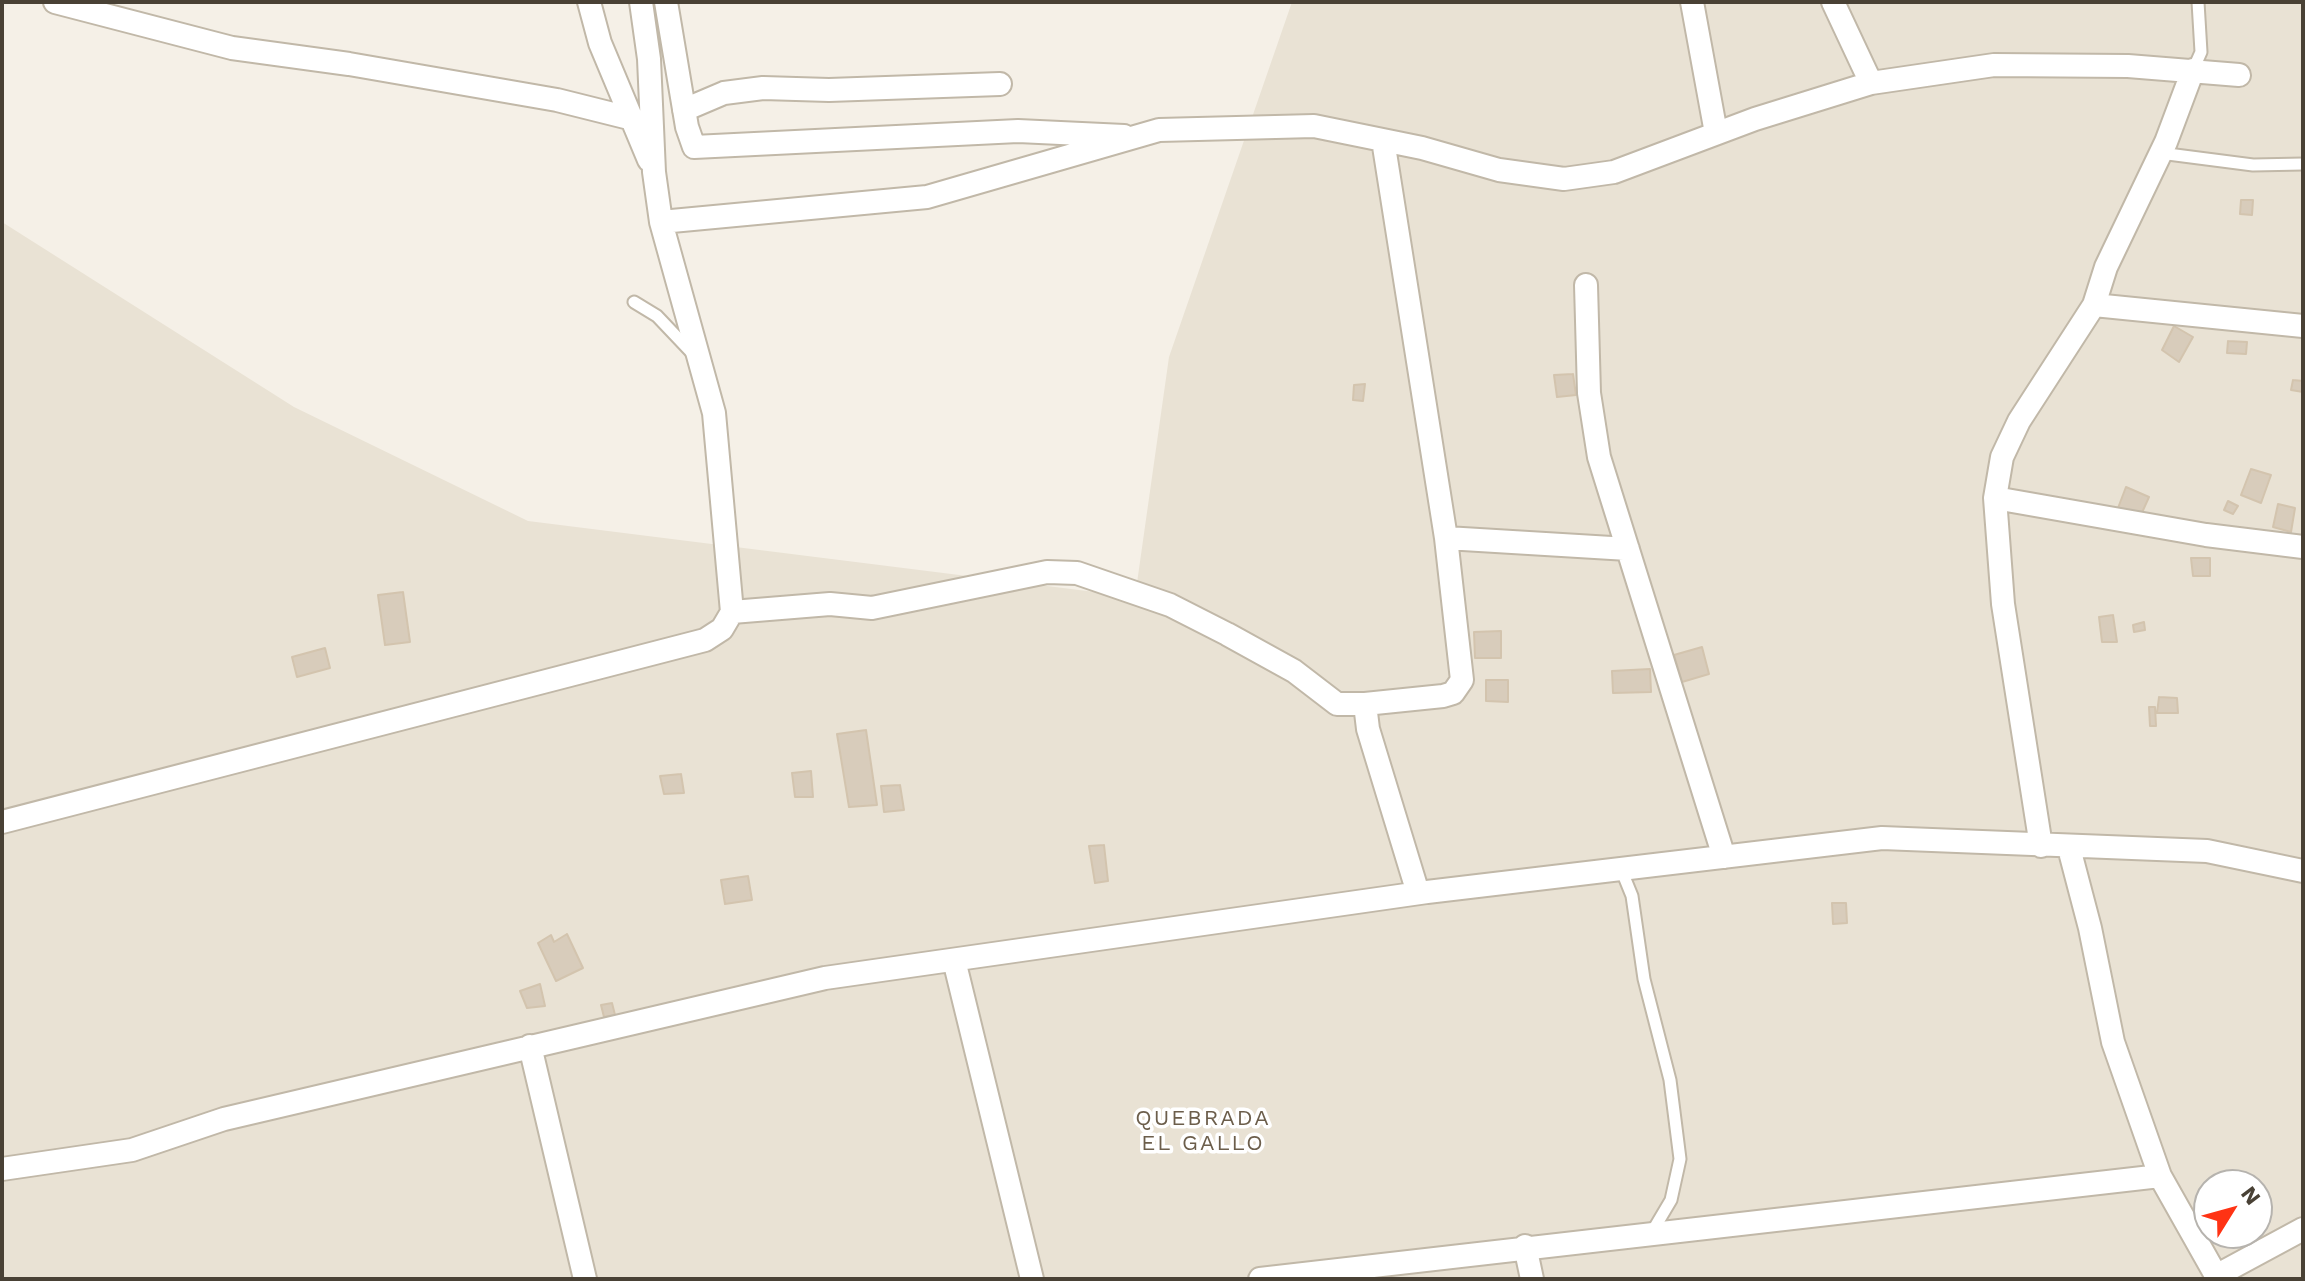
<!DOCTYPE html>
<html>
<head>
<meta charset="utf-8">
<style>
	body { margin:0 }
	#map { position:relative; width:2305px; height:1281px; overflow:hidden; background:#f5f0e7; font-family:"Work Sans",sans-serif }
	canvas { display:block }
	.frame { position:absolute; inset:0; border:4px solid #494135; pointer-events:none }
	.north { position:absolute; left:2193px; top:1169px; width:80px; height:80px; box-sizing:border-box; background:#fff; border:2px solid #b6b3ae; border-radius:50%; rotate:53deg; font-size:22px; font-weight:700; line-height:32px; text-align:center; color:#494135 }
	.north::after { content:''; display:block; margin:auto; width:28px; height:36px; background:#ff3314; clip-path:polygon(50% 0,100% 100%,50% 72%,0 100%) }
</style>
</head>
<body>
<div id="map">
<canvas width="2305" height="1281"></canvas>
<div class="frame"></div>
<div class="north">N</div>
</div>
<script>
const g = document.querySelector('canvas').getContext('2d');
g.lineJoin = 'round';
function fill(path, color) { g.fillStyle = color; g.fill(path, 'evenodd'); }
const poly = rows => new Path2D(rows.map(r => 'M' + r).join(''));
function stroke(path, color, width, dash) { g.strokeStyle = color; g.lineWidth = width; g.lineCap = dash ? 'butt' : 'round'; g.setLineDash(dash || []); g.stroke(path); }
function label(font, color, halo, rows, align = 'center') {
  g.font = font + ' "Work Sans",sans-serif'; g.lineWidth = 7; g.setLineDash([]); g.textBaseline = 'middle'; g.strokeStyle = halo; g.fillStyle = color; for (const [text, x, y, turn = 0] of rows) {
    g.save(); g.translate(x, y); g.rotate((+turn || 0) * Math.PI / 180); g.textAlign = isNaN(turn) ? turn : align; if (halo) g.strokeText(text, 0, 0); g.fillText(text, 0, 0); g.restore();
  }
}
const residential = poly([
	[1292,2,2303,2,2303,1279,2,1279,2,222,294,407,528,521,1135,597,1169,357],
	[2209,1185,2257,1185,2257,1233,2209,1233]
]);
const building = poly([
	[2241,200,2253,200,2252,215,2240,214,2241,200],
	[2174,326,2193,337,2179,362,2162,350,2174,326],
	[2228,341,2247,342,2246,354,2227,353,2228,341],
	[1573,374,1576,395,1557,397,1554,375,1573,374],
	[2293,380,2303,381,2303,392,2291,390,2293,380],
	[1365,384,1363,401,1353,400,1354,385,1365,384],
	[2251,469,2271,475,2261,503,2241,495,2251,469],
	[2126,487,2149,497,2140,517,2118,508,2126,487],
	[2228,501,2238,506,2233,514,2224,510,2228,501],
	[2278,504,2295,508,2291,532,2273,527,2278,504],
	[2191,558,2210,558,2210,576,2193,576,2191,558],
	[403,592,410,642,385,645,378,595,403,592],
	[2113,615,2117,642,2102,642,2099,617,2113,615],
	[2144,622,2145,630,2134,632,2133,625,2144,622],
	[1501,631,1501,658,1475,658,1474,632,1501,631],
	[1702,647,1709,674,1682,682,1674,655,1702,647],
	[325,648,330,668,297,677,292,657,325,648],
	[1650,669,1651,692,1613,693,1612,671,1650,669],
	[1486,680,1508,680,1508,702,1486,701,1486,680],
	[2159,697,2177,698,2178,713,2157,713,2159,697],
	[2149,707,2155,707,2156,726,2150,726,2149,707],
	[866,730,877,805,849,807,837,734,866,730],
	[811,771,813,797,795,797,792,773,811,771],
	[681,774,684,793,664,794,660,776,681,774],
	[900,785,904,810,884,812,881,786,900,785],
	[1104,845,1108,881,1095,883,1089,846,1104,845],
	[748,876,752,900,725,904,721,880,748,876],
	[1832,903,1846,903,1847,923,1833,924,1832,903],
	[567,934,583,968,556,981,538,943,551,935,554,942,567,934],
	[540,984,545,1006,527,1008,520,991,540,984],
	[612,1003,615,1015,604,1017,601,1005,612,1003]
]);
const lane = poly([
	[2193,70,2201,52,2198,2],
	[2160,153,2253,165,2303,164],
	[634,302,657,316,694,355],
	[1621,869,1632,896,1644,979,1670,1080,1680,1159,1671,1200,1652,1232]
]);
const street = poly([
	[55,2,232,48,349,64,557,100,629,118],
	[589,2,600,43,649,160],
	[666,2,687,127,694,147,1018,131,1124,136],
	[1692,2,1716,133],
	[1833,2,1871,83],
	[684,110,724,93,763,88,829,90,1000,84],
	[1383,140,1446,538,1462,680,1453,693,1443,696,1365,704,1368,729,1418,893],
	[661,222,927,197,1159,130,1314,126,1422,148,1499,170,1564,179,1614,172,1755,119,1871,83,1994,65,2128,66,2239,75],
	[1586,285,1589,393,1599,457,1724,857],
	[2094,305,2303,326],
	[1995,498,2206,535,2303,547],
	[1446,538,1628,549],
	[732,612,830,604,872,608,1047,572,1077,573,1170,605,1227,634,1294,671,1337,704,1365,704],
	[2,822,705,640,722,629,732,612,714,413,661,222,654,172,649,59,641,2],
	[2041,846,2003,604,1995,498,2002,457,2019,421,2094,305,2106,267,2166,142,2193,70],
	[2069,848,2090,928,2113,1042,2160,1176,2218,1279],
	[954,960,1032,1279],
	[530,1046,585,1279],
	[2,1169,132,1150,224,1119,825,978,1427,892,1882,838,2207,851,2303,871],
	[1525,1246,1532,1279],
	[2216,1276,2303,1229],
	[1260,1279,2160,1176]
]);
const neighbourhoodNames = [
	["QUEBRADA",1203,1119],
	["EL GALLO",1203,1144]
];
fill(residential, '#e9e2d4');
fill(building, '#d8ccbb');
stroke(building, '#d3c4ae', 2);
stroke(lane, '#c1b8a8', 15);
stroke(street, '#c1b8a8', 26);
stroke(lane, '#fff', 11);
stroke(street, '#fff', 22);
g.letterSpacing = '2px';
label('22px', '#6c5e4b', '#fff', neighbourhoodNames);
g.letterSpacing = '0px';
</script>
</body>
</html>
